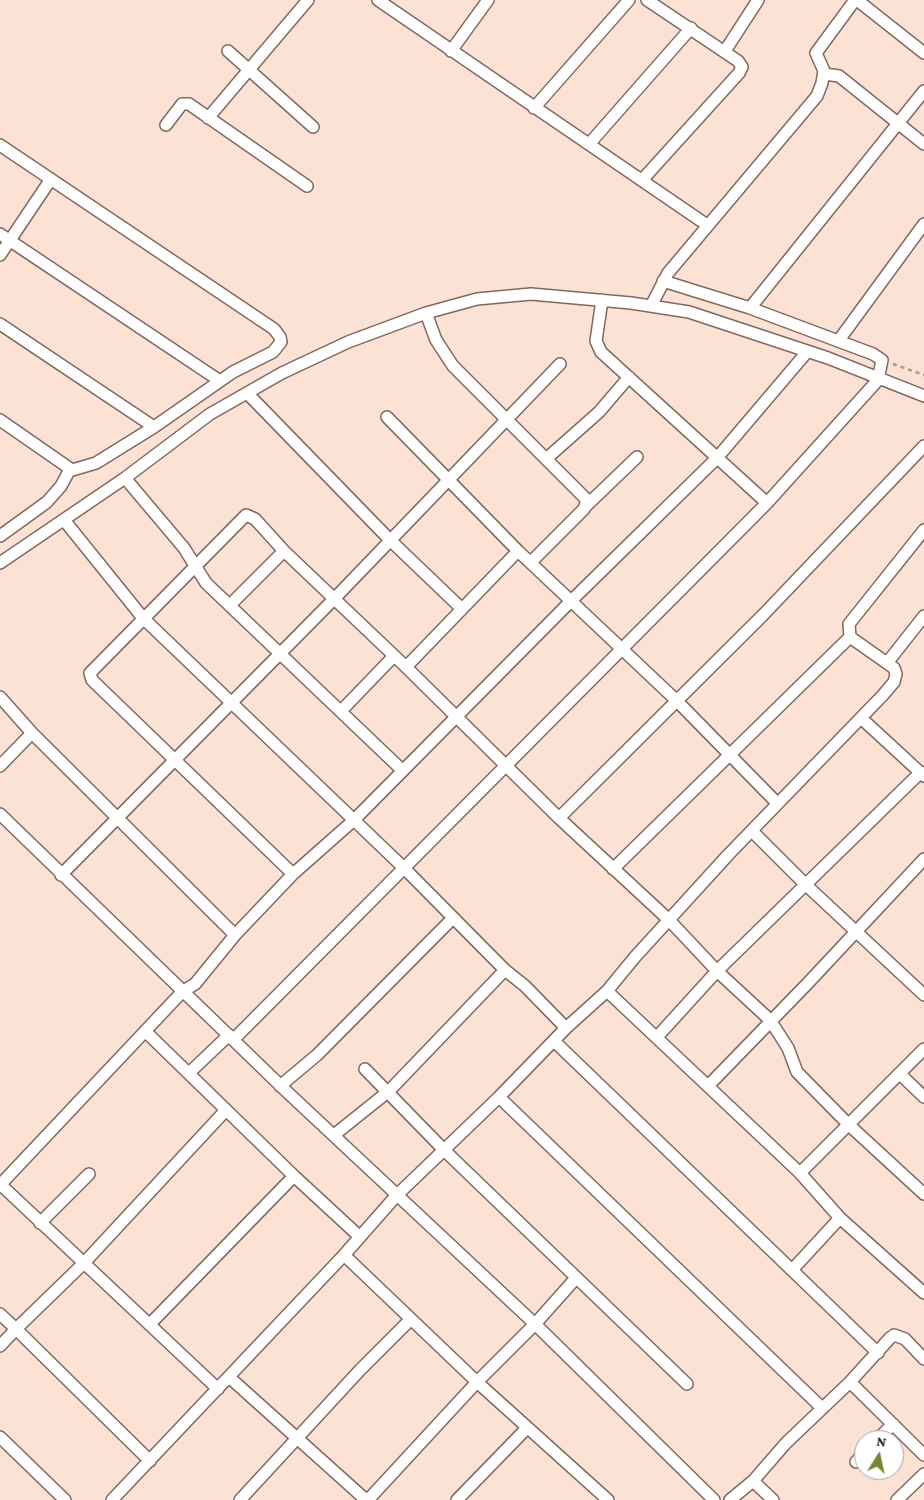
<!DOCTYPE html>
<html>
<head>
<meta charset="utf-8">
<style>
	body { margin:0 }
	#map { position:relative; width:924px; height:1500px; overflow:hidden; background:#fce1d5; font-family:"Crimson Pro",serif }
	canvas { display:block }
	.north { position:absolute; left:854px; top:1430px; width:50px; height:50px; box-sizing:border-box; background:#fff; border:1px solid #a5a2a0; border-radius:50%; rotate:10deg; font-size:14px; font-weight:700; line-height:20px; text-align:center; color:#1f1612 }
	.north::after { content:''; display:block; margin:auto; width:18px; height:22px; background:#768533; clip-path:polygon(50% 0,100% 100%,50% 72%,0 100%) }
</style>
</head>
<body>
<div id="map">
<canvas width="924" height="1500"></canvas>
<div class="north">N</div>
</div>
<script>
const g = document.querySelector('canvas').getContext('2d');
g.lineJoin = 'round';
const poly = rows => new Path2D(rows.map(r => 'M' + r).join(''));
function stroke(path, color, width, dash) { g.strokeStyle = color; g.lineWidth = width; g.lineCap = dash ? 'butt' : 'round'; g.setLineDash(dash || []); g.stroke(path); }
const path = poly([
	[893,364,924,375]
]);
const minor = poly([
	[378,0,707,225],
	[857,0,924,53],
	[228,51,313,127],
	[451,51,488,0],
	[725,51,758,0],
	[824,74,839,76,924,144],
	[534,108,629,0],
	[208,118,308,0],
	[166,125,182,104,189,104,307,186],
	[590,143,691,28],
	[0,145,274,329,280,337,281,342,273,352,233,372,154,427,96,463,69,471,61,486,47,502,0,536],
	[643,179,739,73,742,67,738,61,647,0],
	[0,234,220,381],
	[0,255,51,179],
	[602,300,596,341,601,352,767,503],
	[651,306,668,273,817,96,822,83,824,71,816,53,855,0],
	[750,308,924,91],
	[426,313,436,340,453,366,587,500,584,509,531,562],
	[0,324,154,427],
	[839,340,924,224],
	[247,393,390,540,461,608],
	[387,417,518,551,677,701,777,803],
	[0,420,72,470],
	[546,459,599,412,629,377],
	[125,478,184,548,206,583,402,770],
	[586,506,637,457],
	[64,520,143,618,404,868,505,970,525,986,566,1028],
	[0,563,125,478,210,414,282,373,348,342,426,313,477,299,531,294,631,303,689,312,828,358,924,396],
	[230,605,284,551],
	[850,637,849,624,924,530],
	[887,663,924,616],
	[406,667,518,551],
	[0,697,32,733,235,935],
	[341,711,394,656],
	[861,718,924,776],
	[0,766,32,733],
	[0,814,285,1090,535,1324,714,1500],
	[559,818,763,615,924,446],
	[752,831,805,884,924,995],
	[293,874,92,680,90,673,246,515,255,519,284,551,406,667,559,818,669,920,717,971,770,1020,788,1048,797,1072,849,1125,924,1194],
	[61,875,334,599,560,364],
	[607,991,800,1173,840,1218,924,1293],
	[145,1031,294,1176,360,1237],
	[657,1037,717,971,921,772],
	[234,1039,767,503,878,380,882,360,873,354,750,308,663,281],
	[554,1041,878,1353],
	[365,1069,444,1150,687,1384],
	[189,1073,229,1035],
	[900,1074,924,1097],
	[280,1086,317,1055,453,918],
	[708,1086,808,983,924,859],
	[499,1097,822,1408],
	[334,1135,389,1091,505,970],
	[800,1173,924,1049],
	[0,1184,218,1389],
	[0,1185,183,991,195,984,235,935,293,874,354,820,571,601,717,458,807,352],
	[40,1223,89,1174],
	[344,1255,477,1382,608,1500],
	[792,1270,840,1218],
	[0,1314,16,1329,83,1264,226,1110],
	[150,1324,294,1176],
	[0,1346,16,1329,150,1461],
	[229,1377,366,1500],
	[850,1382,924,1455],
	[0,1437,65,1500],
	[877,1440,893,1424],
	[856,1462,864,1453],
	[753,1481,773,1500],
	[112,1500,344,1255,396,1196,499,1097,566,1028,607,991,635,957,728,855,883,695,894,682,896,674,894,668,850,637,613,869],
	[240,1500,360,1370,411,1319],
	[368,1500,477,1382,535,1324,576,1278],
	[457,1500,527,1428],
	[730,1500,753,1481,786,1443,850,1382,890,1338,894,1335,905,1339,924,1359],
	[897,1500,924,1474]
]);
stroke(minor, '#80695f', 14);
stroke(path, '#ab978e', 2.5, [4, 4]);
stroke(minor, '#fff', 11);
</script>
</body>
</html>
